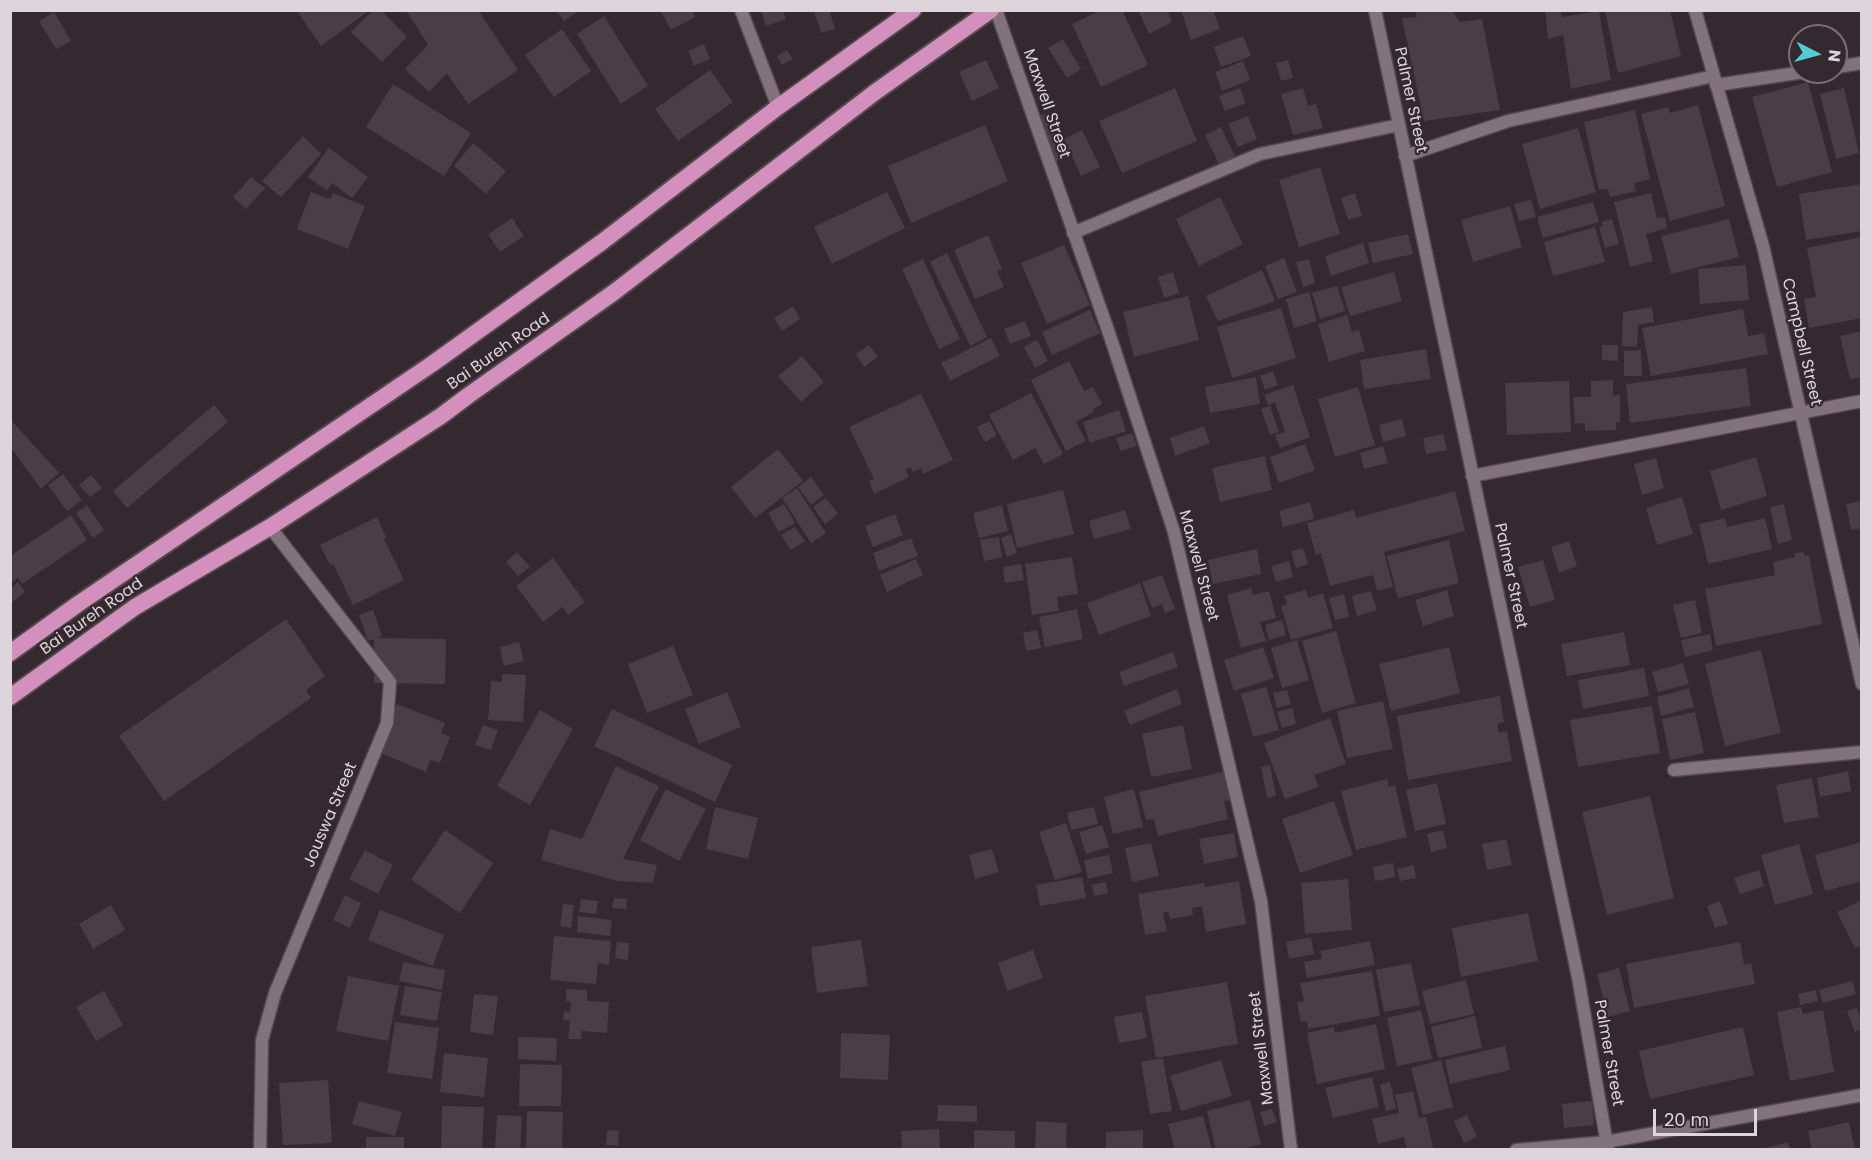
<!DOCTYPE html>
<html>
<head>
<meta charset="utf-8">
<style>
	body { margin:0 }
	#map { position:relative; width:1872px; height:1160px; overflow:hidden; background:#352930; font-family:Poppins,sans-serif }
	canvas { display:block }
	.frame { position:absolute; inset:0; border:12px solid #ddd5da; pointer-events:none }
	.north { position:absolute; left:1788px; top:24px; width:60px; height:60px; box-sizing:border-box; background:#352930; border:2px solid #786e74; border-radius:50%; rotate:96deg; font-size:16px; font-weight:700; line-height:24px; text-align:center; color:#ddd5da }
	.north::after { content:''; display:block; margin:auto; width:21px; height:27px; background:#51ccd3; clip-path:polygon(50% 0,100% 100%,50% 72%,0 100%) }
	.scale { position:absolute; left:1653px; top:1109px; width:104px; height:27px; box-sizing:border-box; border:3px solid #ddd5da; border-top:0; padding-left:8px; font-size:18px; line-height:21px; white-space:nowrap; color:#ddd5da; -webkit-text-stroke:4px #352930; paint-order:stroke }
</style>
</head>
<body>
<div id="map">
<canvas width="1872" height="1160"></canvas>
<div class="frame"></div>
<div class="north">N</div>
<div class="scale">20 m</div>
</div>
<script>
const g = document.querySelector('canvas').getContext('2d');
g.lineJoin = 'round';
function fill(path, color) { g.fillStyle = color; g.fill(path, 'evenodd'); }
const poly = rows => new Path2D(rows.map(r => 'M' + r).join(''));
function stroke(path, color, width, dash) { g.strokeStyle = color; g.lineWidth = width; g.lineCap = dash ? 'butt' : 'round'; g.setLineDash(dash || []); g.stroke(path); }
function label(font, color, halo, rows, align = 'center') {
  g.font = font + ' Poppins,sans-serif'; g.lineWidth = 4.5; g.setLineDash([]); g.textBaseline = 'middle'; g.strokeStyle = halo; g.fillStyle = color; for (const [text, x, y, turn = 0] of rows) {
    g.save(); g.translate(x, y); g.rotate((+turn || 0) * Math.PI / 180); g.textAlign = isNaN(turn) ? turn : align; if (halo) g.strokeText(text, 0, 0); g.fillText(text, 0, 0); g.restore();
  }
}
const building = poly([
	[296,10,364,10,366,13,321,46],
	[373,10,381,10,407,37,382,62,351,32],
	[406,10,478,10,518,70,468,104,447,73,429,92,405,69,428,45],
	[556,10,575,10,577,12,564,21],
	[663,10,692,10,695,17,671,30,661,11],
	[761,10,783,10,786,19,766,26],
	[817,10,829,10,835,29,821,33,814,11],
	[1101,10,1122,10,1148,65,1101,87,1072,24],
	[1138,10,1167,10,1172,22,1149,34],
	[1181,10,1213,10,1220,29,1191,40],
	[1415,10,1452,10,1460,22,1482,19,1500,110,1424,121,1402,18,1417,17],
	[1545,10,1560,10,1562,17,1599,11,1611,80,1571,89,1563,35,1548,39],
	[1605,10,1670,10,1681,56,1618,73],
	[54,12,71,41,56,49,39,21],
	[604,16,648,86,621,104,577,34],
	[562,29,591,71,554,97,525,55],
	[1243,36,1251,56,1221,67,1214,47],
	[1063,39,1081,69,1067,78,1048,48],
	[704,44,710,59,694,66,688,51],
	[787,50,793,59,782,65,777,56],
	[986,60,999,88,972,101,959,72],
	[1288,60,1293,78,1281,81,1276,63],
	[1243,61,1250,80,1222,91,1215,72],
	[710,70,733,102,678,141,655,109],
	[1808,82,1832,172,1777,187,1752,97],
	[393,84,471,133,444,176,366,127],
	[1175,88,1197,141,1122,173,1099,121],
	[1240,88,1246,103,1225,111,1219,96],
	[1303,88,1308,106,1316,104,1323,128,1293,135,1281,94],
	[1844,88,1859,153,1836,159,1820,94],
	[1698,105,1725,206,1670,221,1641,114,1668,107,1670,113],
	[1635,110,1650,179,1634,183,1636,191,1610,197,1608,189,1599,190,1584,122],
	[1051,112,1066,158,1053,162,1038,116],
	[1248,116,1257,139,1238,147,1228,124],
	[985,125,1008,181,911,223,888,166],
	[1221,127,1235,156,1219,164,1205,135],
	[1578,128,1596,192,1540,209,1522,144],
	[1082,130,1100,167,1081,176,1064,139],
	[303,136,321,154,281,197,262,181],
	[473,143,506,171,486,194,454,166],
	[329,148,368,177,352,198,332,183,327,191,308,177],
	[1320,167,1340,234,1299,247,1279,180],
	[251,177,265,188,246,209,233,197],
	[1862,184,1862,231,1806,240,1799,194],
	[311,192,330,199,333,193,365,206,348,249,297,229],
	[887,192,905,228,832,264,814,227],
	[1355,193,1362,216,1348,220,1341,198],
	[1651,193,1657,218,1665,217,1667,228,1646,234,1653,261,1630,267,1614,202],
	[1220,197,1243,244,1199,266,1176,219],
	[1531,200,1536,217,1519,221,1514,204],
	[1593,202,1599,222,1543,238,1537,217],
	[1510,206,1522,247,1473,262,1461,220],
	[512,218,524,236,500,252,488,234],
	[1612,219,1619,244,1605,248,1599,227,1603,226,1602,222],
	[1729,219,1739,257,1671,274,1661,236],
	[1595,227,1605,262,1553,276,1544,242],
	[1408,234,1413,254,1373,263,1368,243],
	[988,235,1002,269,997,271,1004,287,975,299,954,250],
	[1862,237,1862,318,1809,328,1804,299,1816,297,1807,248],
	[1363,243,1369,263,1331,276,1325,256],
	[1064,245,1090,305,1047,324,1021,263],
	[947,253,987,337,970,346,930,262],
	[1284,258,1297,292,1278,299,1265,266],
	[923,259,960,339,939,349,902,269],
	[1309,259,1315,283,1303,287,1296,262],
	[1746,265,1749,300,1700,304,1698,269],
	[1262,270,1275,301,1218,321,1206,296],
	[1173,272,1179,293,1164,298,1158,277],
	[1394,272,1402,301,1350,316,1341,287],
	[1337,286,1345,311,1320,319,1312,293],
	[1309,292,1317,321,1294,328,1286,299],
	[1188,296,1199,340,1134,357,1123,312],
	[793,306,800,319,782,331,774,318],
	[1652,307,1654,322,1638,325,1637,347,1622,346,1623,312],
	[1281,308,1296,358,1232,378,1217,327],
	[1743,309,1748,336,1764,333,1768,354,1651,376,1642,328],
	[1090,310,1100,333,1052,355,1042,332],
	[1347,315,1352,332,1359,330,1365,351,1329,362,1318,324],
	[1025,321,1031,336,1010,344,1004,329],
	[1862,331,1862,377,1850,379,1840,336],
	[991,338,1000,356,950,381,941,363],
	[1037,340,1048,361,1035,368,1024,347],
	[869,345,878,357,864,367,856,354],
	[1602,345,1618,345,1618,361,1602,360],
	[1426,349,1431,379,1364,389,1360,360],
	[1641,350,1642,376,1624,376,1624,351],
	[802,356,824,382,801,402,778,376],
	[1069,361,1084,391,1093,387,1102,404,1093,409,1094,412,1076,422,1086,441,1066,451,1031,380],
	[1746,368,1751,406,1630,423,1626,384],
	[1273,371,1278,385,1265,390,1260,376],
	[1256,377,1260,404,1210,413,1205,387],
	[1613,380,1613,396,1620,395,1620,422,1616,422,1616,430,1585,431,1585,423,1575,424,1573,397,1591,397,1591,381],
	[1569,381,1571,432,1507,435,1505,383],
	[1293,385,1310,437,1280,448,1275,435,1285,432,1275,402,1268,405,1264,395],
	[1358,387,1375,445,1335,457,1318,399],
	[1031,393,1063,454,1044,464,1035,448,1013,460,989,415],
	[921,394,953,460,923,474,921,468,913,472,910,467,906,470,909,477,874,494,869,481,874,479,849,427],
	[214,405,228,422,127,508,113,491],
	[1270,406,1279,432,1270,435,1261,409],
	[1119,410,1126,431,1090,443,1083,422],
	[10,419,59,473,41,489,12,449,10,450],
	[1402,419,1406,436,1383,442,1379,425],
	[989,421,997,435,985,442,977,427],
	[1204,426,1210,443,1175,456,1170,438],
	[1132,433,1137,446,1121,451,1116,438],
	[1443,434,1447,450,1426,454,1423,438],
	[1305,444,1315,470,1279,483,1270,457],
	[1383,446,1388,463,1364,469,1360,453],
	[778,449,803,481,755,518,731,487],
	[1265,456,1272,490,1220,502,1212,468],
	[1756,457,1767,496,1721,510,1710,471],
	[1656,458,1664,488,1642,495,1634,464],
	[63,474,82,500,67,511,48,485],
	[91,475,102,488,90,497,79,485],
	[811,477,824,495,811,505,798,487],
	[797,488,826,533,811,543,782,498],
	[1063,490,1074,534,1017,548,1007,504],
	[1455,491,1465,531,1384,552,1393,587,1377,591,1373,575,1330,586,1321,553,1316,555,1307,523,1354,510,1356,518],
	[1682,497,1693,534,1657,545,1646,508],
	[826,498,838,514,825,524,813,507],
	[1862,501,1862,528,1851,530,1846,504],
	[1310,502,1314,519,1283,527,1279,511],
	[784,504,795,523,779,532,768,513],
	[1784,504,1792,540,1778,544,1770,507],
	[87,505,104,530,93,538,76,513],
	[1002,505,1008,531,979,538,973,513],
	[1125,510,1131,529,1094,539,1089,521],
	[895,514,903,535,873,547,865,526],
	[71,515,87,540,22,584,18,578,10,584,10,556],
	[377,517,386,537,384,539,404,580,353,605,333,564,330,565,320,545],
	[1725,518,1727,527,1765,518,1772,549,1708,564,1699,524],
	[795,527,805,541,791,550,781,535],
	[1011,534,1017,553,1007,557,1001,538],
	[999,537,1002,557,984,561,980,540],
	[911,538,918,556,879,571,873,553],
	[1449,540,1459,583,1398,598,1387,556],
	[1569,541,1577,566,1559,573,1551,547],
	[1303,548,1308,564,1296,568,1291,551],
	[1257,549,1261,574,1213,584,1208,560],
	[517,552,530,567,518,576,506,562],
	[1804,552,1805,556,1809,555,1822,624,1716,646,1705,589,1775,575,1773,562,1795,557,1794,553],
	[1072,557,1078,594,1057,597,1059,611,1032,615,1025,564],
	[553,558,585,602,568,615,563,607,543,622,516,586],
	[916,559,923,575,887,592,880,575],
	[1543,560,1555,600,1530,607,1518,567],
	[1289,561,1293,577,1276,582,1271,566],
	[1021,564,1024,580,1005,583,1003,567],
	[1162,575,1175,609,1165,613,1162,604,1152,608,1142,582],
	[18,582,25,592,10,604,10,589],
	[1140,583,1151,616,1099,635,1087,603],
	[1251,588,1253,595,1269,591,1276,618,1260,622,1266,641,1241,648,1227,595],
	[1306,590,1308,598,1323,593,1333,628,1291,640,1281,606,1287,604,1284,596],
	[1447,590,1454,616,1423,626,1415,600],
	[1371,591,1377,610,1357,616,1352,596],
	[1344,594,1349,617,1335,620,1329,598],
	[1695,600,1702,633,1681,638,1673,605],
	[1077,609,1083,639,1045,647,1039,617],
	[373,610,382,636,377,638,446,639,445,684,374,683,374,639,368,641,359,615],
	[286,619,325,676,306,690,311,698,164,801,119,736],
	[1282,620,1286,635,1269,640,1265,625],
	[1037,630,1041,648,1026,651,1023,633],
	[1336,631,1356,703,1322,713,1302,641],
	[1624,632,1630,665,1567,676,1561,644],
	[1710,634,1713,650,1685,657,1681,640],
	[1297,640,1309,680,1282,688,1271,648],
	[519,642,524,661,504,666,500,647],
	[673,646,693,695,647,713,628,664],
	[1263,647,1274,678,1234,691,1224,660],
	[1449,647,1460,693,1391,711,1379,664],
	[1761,650,1781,733,1725,746,1705,664],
	[1173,652,1178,667,1124,686,1119,672],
	[1683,663,1689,684,1658,692,1652,672],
	[1644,668,1649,696,1583,709,1578,680],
	[502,674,526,675,523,722,488,720,491,681,502,682],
	[1266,687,1279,730,1253,737,1241,694],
	[1689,688,1694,707,1661,716,1657,697],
	[1177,689,1182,704,1130,725,1124,711],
	[1287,690,1291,704,1277,708,1273,693],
	[727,692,741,727,699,744,685,709],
	[1500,696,1504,722,1497,724,1499,733,1507,731,1512,761,1408,780,1397,716],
	[1383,701,1393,749,1347,758,1337,711],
	[397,704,445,723,441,733,450,737,440,763,430,760,426,772,378,752],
	[1652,706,1660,753,1578,767,1570,720],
	[1292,708,1296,724,1282,728,1277,712],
	[612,709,732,765,715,802,594,746],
	[540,710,573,729,530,805,497,786],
	[1695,712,1704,753,1670,760,1662,719],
	[1330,718,1346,764,1314,775,1319,787,1285,799,1264,743],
	[483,725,498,730,491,750,475,745],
	[1183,725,1192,769,1151,777,1142,734],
	[1270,765,1276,796,1267,798,1261,767],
	[616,766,659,786,623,859,657,865,653,883,618,881,541,860,550,829,582,839],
	[1225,771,1231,800,1224,801,1228,819,1158,836,1154,819,1146,820,1139,792],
	[1848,771,1851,791,1820,797,1817,778],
	[1812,778,1819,817,1784,823,1776,785],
	[1387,779,1389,787,1395,785,1407,837,1356,850,1341,791],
	[1437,783,1446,824,1415,831,1406,790],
	[666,789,706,809,679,861,640,840],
	[1134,789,1143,827,1113,834,1104,797],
	[1650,796,1674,898,1607,915,1582,812],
	[1334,801,1353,855,1300,873,1282,819],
	[715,807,758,818,748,859,706,849],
	[1094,807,1098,824,1071,830,1067,813],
	[1066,823,1082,872,1055,880,1039,832],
	[1102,825,1109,847,1086,854,1079,832],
	[445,830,493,863,460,913,411,880],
	[1443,830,1447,848,1431,852,1427,834],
	[1234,833,1238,857,1204,864,1199,839],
	[1506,839,1512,865,1487,870,1482,844],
	[1862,842,1862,881,1825,891,1815,855],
	[1151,843,1159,876,1132,882,1125,848],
	[1799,844,1813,894,1775,905,1761,855],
	[992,849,999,872,975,879,969,855],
	[365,850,393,865,378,894,349,879],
	[1109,855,1113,873,1088,879,1084,860],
	[1393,863,1395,877,1375,881,1373,867],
	[1414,865,1416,878,1400,881,1397,869],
	[1759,870,1764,886,1740,894,1734,878],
	[1082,877,1086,898,1040,906,1036,885],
	[1348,879,1352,930,1305,934,1301,883],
	[1239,881,1246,924,1206,932,1202,906,1192,908,1193,915,1170,919,1168,912,1163,913,1167,931,1145,935,1138,894,1204,883,1205,887],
	[1106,882,1108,893,1094,896,1092,885],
	[345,895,361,903,350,928,333,920],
	[614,898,627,899,626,909,612,908],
	[581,899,598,901,596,914,579,912],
	[1862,900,1862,945,1855,948,1837,912],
	[1720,901,1728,924,1715,928,1707,906],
	[563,904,574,905,571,928,560,926],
	[111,905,125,930,93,949,79,924],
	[380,910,444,935,433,966,368,940],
	[1528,913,1538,961,1461,977,1452,928],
	[578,916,612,920,610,936,577,932],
	[554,936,611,941,609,965,598,963,596,984,550,980],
	[1311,937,1314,954,1289,959,1286,942],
	[861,940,868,986,817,993,811,947],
	[1370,941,1375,965,1307,978,1304,962,1322,959,1320,951],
	[617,942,629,943,628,960,615,958],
	[1740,942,1744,965,1751,963,1755,984,1634,1008,1626,964],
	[1033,950,1043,978,1007,991,998,963],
	[403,962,445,970,442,990,399,981],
	[1411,963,1420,1005,1384,1012,1376,970],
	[1619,968,1630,1011,1608,1017,1597,974],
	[1372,971,1380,1016,1308,1029,1307,1021,1301,1022,1297,1002,1304,1001,1300,983],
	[348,976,399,986,388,1041,336,1031],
	[1466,980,1474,1014,1430,1024,1422,991],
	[1852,981,1856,994,1823,1003,1819,990],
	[1227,982,1238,1044,1156,1058,1145,996],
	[405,986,442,992,437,1021,400,1015],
	[566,989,587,990,587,1001,609,1002,607,1033,582,1031,581,1039,568,1039,570,1021,563,1020,564,1011,570,1012,571,1002,566,1001],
	[1816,990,1818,1001,1800,1005,1798,994],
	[104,991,123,1025,96,1041,76,1007],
	[474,994,498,996,493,1035,470,1032],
	[1801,1007,1803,1014,1823,1010,1834,1072,1790,1081,1777,1012],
	[1857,1008,1862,1022,1862,1029,1855,1032,1847,1011],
	[1421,1010,1432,1059,1397,1066,1387,1018],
	[1142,1012,1147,1038,1119,1043,1114,1017],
	[1475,1016,1482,1048,1438,1058,1431,1027],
	[395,1022,439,1028,432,1079,387,1073],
	[1376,1024,1385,1069,1317,1084,1307,1033,1334,1027,1335,1033],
	[1743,1027,1754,1075,1650,1099,1639,1051],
	[841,1033,890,1035,888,1080,840,1078],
	[518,1037,557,1038,556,1061,518,1059],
	[1505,1046,1510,1070,1450,1084,1445,1060],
	[444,1053,488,1058,484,1097,440,1092],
	[1163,1058,1172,1111,1150,1114,1141,1062],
	[1221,1060,1232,1096,1181,1111,1170,1076],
	[1441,1060,1453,1107,1423,1115,1411,1068],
	[520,1064,562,1065,561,1106,519,1106],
	[1372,1077,1379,1107,1333,1118,1325,1088],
	[328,1080,332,1143,283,1145,279,1083],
	[1390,1082,1396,1108,1386,1111,1380,1085],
	[1413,1091,1419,1118,1426,1117,1433,1148,1407,1150,1404,1137,1378,1144,1372,1119,1399,1113,1395,1095],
	[1250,1100,1261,1144,1240,1150,1216,1150,1207,1111],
	[359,1101,402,1112,395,1136,352,1124],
	[1592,1101,1594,1125,1564,1128,1562,1104],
	[938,1105,977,1106,977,1122,937,1121],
	[442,1106,484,1107,482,1150,441,1150],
	[1272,1109,1277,1122,1264,1126,1260,1112],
	[527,1111,563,1112,562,1150,526,1150],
	[497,1115,522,1116,520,1150,495,1150],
	[1467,1115,1477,1137,1464,1143,1454,1121],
	[1203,1116,1212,1150,1175,1150,1168,1124],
	[1036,1121,1067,1123,1066,1150,1035,1150],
	[1849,1122,1855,1150,1812,1150,1808,1131],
	[939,1129,940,1150,902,1150,901,1131],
	[607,1130,619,1131,618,1146,606,1145],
	[974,1130,1015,1131,1015,1150,974,1150],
	[1143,1130,1143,1150,1106,1150,1106,1132],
	[366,1137,404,1137,404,1150,366,1150],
	[1788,1142,1790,1150,1761,1150,1761,1149]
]);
const minor = poly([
	[741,10,778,107],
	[996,10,1111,339,1174,532,1261,901,1291,1150],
	[1375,10,1578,977,1608,1150],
	[1695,10,1763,246,1862,684],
	[1836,67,1862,63],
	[1716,85,1804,72],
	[1405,156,1508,121,1714,76],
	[1073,233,1260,154,1399,125],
	[1472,476,1862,401],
	[1674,770,1862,752],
	[260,1150,262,1040,275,993,387,723,390,682,270,527],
	[1516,1150,1606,1142,1862,1095]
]);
const trunk = poly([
	[10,653,78,604,432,364,602,242,778,107,913,10],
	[10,697,135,607,270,527,441,416,469,395,613,293,874,93,991,10]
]);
const streetNames = [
	["Palmer Street",1410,100,78],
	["Maxwell Street",1046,104,71],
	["Campbell Street",1801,342,77],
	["Bai Bureh Road",499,352,-35],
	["Maxwell Street",1198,566,75],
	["Palmer Street",1510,576,78],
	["Bai Bureh Road",92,617,-35],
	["Jouswa Street",331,815,-67],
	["Maxwell Street",1262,1048,-97],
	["Palmer Street",1608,1053,80]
];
fill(building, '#4a3d45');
stroke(minor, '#52484e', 15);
stroke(trunk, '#52484e', 20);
stroke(minor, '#81727b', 12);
stroke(trunk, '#d490bc', 16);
label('16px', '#ddd5da', '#352930', streetNames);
</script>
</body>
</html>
